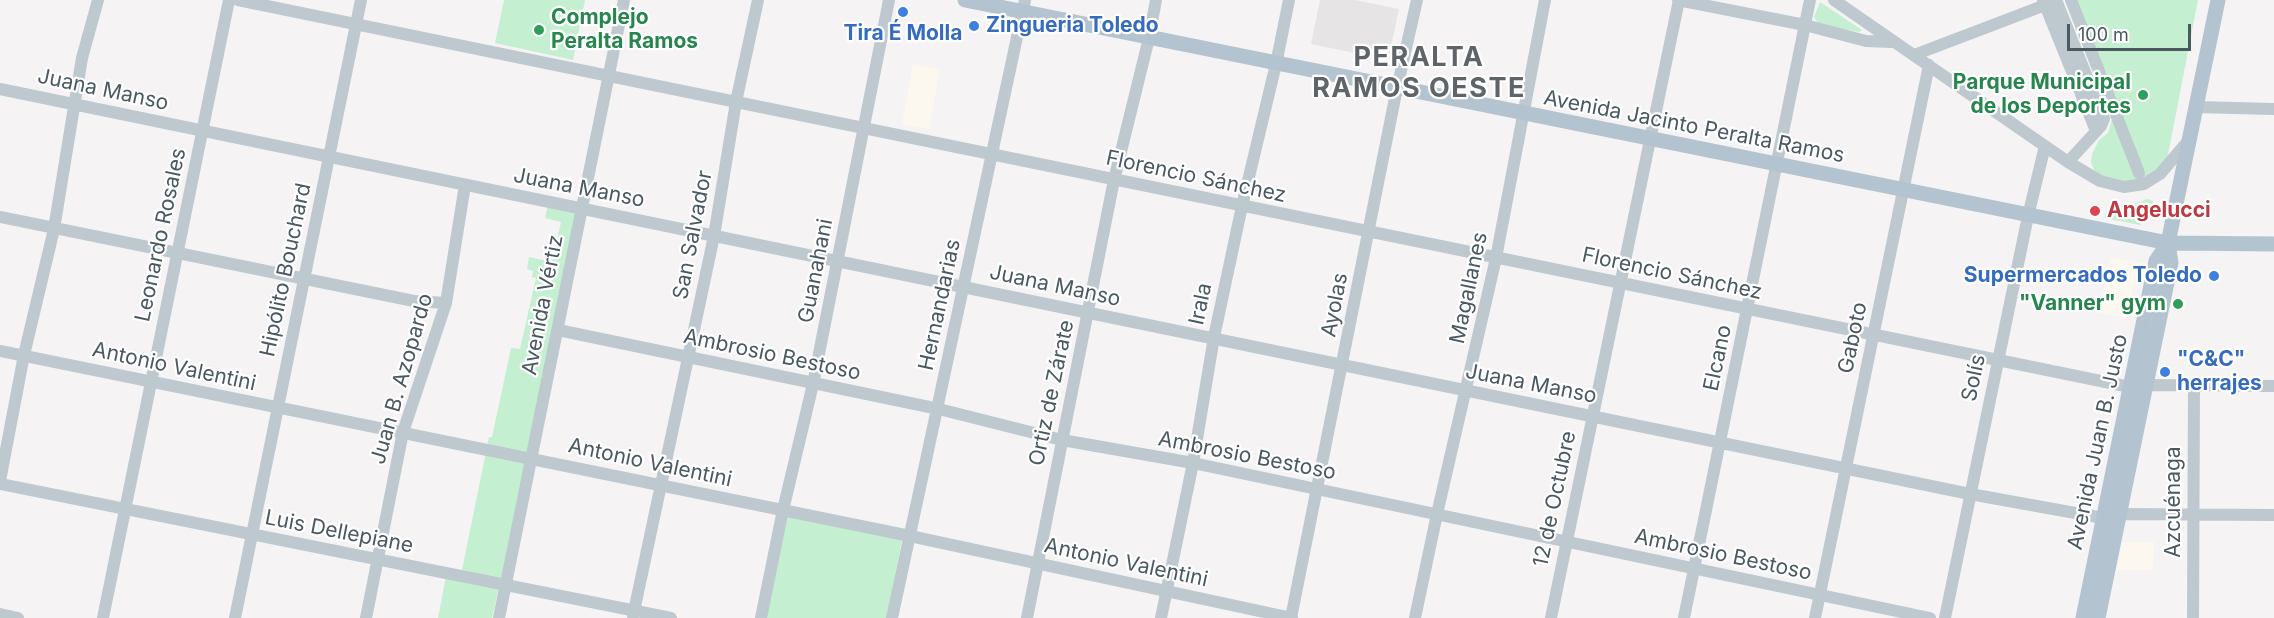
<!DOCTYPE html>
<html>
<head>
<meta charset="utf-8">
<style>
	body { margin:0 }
	#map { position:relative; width:2274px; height:618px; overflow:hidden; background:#f5f3f3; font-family:Inter,sans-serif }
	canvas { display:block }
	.scale { position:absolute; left:2067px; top:24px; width:124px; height:27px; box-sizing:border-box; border:3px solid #4a5860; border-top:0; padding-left:8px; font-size:18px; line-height:21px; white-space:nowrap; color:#4a5860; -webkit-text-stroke:4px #fff; paint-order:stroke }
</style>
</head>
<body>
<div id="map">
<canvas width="2274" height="618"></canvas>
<div class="scale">100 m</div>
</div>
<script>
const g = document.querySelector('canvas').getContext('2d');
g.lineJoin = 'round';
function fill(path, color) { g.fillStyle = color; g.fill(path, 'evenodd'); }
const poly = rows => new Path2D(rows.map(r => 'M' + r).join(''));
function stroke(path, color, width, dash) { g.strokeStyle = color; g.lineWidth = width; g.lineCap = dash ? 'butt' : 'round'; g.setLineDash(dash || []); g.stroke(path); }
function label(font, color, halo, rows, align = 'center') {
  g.font = font + ' Inter,sans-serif'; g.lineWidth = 4.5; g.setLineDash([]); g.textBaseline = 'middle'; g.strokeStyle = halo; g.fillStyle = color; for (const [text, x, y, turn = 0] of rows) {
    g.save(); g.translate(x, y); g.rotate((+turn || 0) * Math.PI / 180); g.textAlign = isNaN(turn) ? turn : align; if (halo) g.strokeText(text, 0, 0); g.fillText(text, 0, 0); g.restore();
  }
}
const commercial = poly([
	[913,64,940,69,929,129,902,124],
	[2111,257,2135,262,2137,265,2127,318,2099,313],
	[2122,542,2154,542,2153,570,2117,570]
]);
const education = poly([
	[1320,0,1355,0,1399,9,1388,60,1311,44]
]);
const green = poly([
	[504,0,585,0,573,60,495,43],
	[2071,0,2198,0,2167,160,2155,174,2139,183,2120,184,2095,173,2091,162,2092,154,2099,140,2108,133,2114,112],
	[1820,2,1862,30,1859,32,1819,25,1814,17],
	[2147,199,2153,201,2154,212,2140,225,2104,218,2107,210,2131,205],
	[548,205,576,212,501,579,462,570,489,437,492,437,511,348,520,349,536,278,532,277,533,271,527,269,529,257,552,262,561,222,545,218],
	[788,517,902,540,887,618,765,618],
	[446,576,499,587,492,618,438,618]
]);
const minor = poly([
	[238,0,2130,387,2146,385,2274,386],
	[1678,0,1805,25,1866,41,1891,42],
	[1834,0,2068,162,2100,181,2124,187,2144,184,2160,174,2189,140],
	[2043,0,2096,131],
	[2056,0,2104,119,2101,126,2068,162],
	[2071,0,2139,173],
	[1914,55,2056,1],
	[0,89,1970,494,2103,518,2119,514,2274,515],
	[2196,107,2274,109],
	[0,217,414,301,446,303],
	[558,330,939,409,1062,440,1193,463,1930,618],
	[0,351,910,536,1292,618],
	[0,481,24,355,54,229,82,58,98,0],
	[0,484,671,618],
	[0,614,18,618],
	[633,616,714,236,736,102,758,0],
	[103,618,229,0],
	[235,618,361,0],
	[366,618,403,432,446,303,465,185],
	[499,618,624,0],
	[761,618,783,510,813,384,889,0],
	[892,618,1025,0],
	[1027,618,1114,180,1149,38,1156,0],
	[1161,618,1193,463,1214,337,1242,206,1276,64,1289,0],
	[1291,618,1397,88,1417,0],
	[1415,618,1437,514,1496,258,1545,0],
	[1551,618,1679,0],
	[1684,618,1810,0],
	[1815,618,1929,65],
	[1945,618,2028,216,2045,146],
	[2193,618,2194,386]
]);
const major = poly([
	[965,0,2168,243,2274,244],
	[2083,618,2156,261,2168,243],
	[2098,618,2171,263,2168,243,2218,0]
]);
const markers = [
	[903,12,6,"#3f7fe0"],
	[974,26,6,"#3f7fe0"],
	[539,30,6,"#2e9e5b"],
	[2143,95,6,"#2e9e5b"],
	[2095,211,6,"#e0444e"],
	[2214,276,6,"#3f7fe0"],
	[2178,304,6,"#2e9e5b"],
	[2165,372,6,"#3f7fe0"]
];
const leisureNames = [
	["Complejo",551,18,"left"],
	["Peralta Ramos",551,42,"left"],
	["Parque Municipal",2131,83],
	["de los Deportes",2131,107],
	["\"Vanner\" gym",2166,304]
];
const shopNames = [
	["Zingueria Toledo",986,26],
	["Tira É Molla",903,34,"center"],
	["Supermercados Toledo",2202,276,"right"],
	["\"C&C\"",2177,360],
	["herrajes",2177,384]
];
const streetNames = [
	["Juana Manso",103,90,12],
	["Avenida Jacinto Peralta Ramos",1694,127,11],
	["Florencio Sánchez",1196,177,12],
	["Juana Manso",579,188,11],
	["Leonardo Rosales",161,235,-78],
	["San Salvador",693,235,-79],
	["Hipólito Bouchard",286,270,-78],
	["Guanahani",816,271,-79],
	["Florencio Sánchez",1672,274,12],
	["Juana Manso",1055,286,12],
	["Magallanes",1469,288,-78],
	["Irala",1201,304,-78],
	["Avenida Vértiz",543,305,-79],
	["Hernandarias",940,305,-78],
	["Ayolas",1335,305,-79],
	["Gaboto",1853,338,-78],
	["Ambrosio Bestoso",772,355,12],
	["Elcano",1718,358,-78],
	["Antonio Valentini",174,367,12],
	["Solís",1974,378,-78],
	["Juan B. Azopardo",402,379,-74],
	["Juana Manso",1531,384,11],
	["Ortiz de Zárate",1052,393,-78],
	["Avenida Juan B. Justo",2098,442,-78],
	["Ambrosio Bestoso",1247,456,11],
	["Antonio Valentini",650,463,12],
	["12 de Octubre",1555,499,-78],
	["Azcuénaga",2174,502,-90],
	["Luis Dellepiane",339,532,11],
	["Ambrosio Bestoso",1723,555,12],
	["Antonio Valentini",1126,563,12]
];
const healthNames = [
	["Angelucci",2107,211]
];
const districtNames = [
	["PERALTA",1419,58],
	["RAMOS OESTE",1419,89]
];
fill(commercial, '#fdf8ef');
fill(education, '#e6e4e5');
fill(green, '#c4f0d1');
stroke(minor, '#bec8cf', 12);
stroke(major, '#b3c4d0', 15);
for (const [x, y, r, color] of markers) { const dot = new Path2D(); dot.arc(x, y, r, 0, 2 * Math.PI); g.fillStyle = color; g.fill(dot); stroke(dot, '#fff', 2); }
label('bold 21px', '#27864d', '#fff', leisureNames, 'right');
label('bold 21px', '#366cbe', '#fff', shopNames, 'left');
label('21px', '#4a5860', '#fff', streetNames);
label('bold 21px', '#be3a42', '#fff', healthNames, 'left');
g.letterSpacing = '1.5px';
label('bold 27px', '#5f6468', '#fff', districtNames);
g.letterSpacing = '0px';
</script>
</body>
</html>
